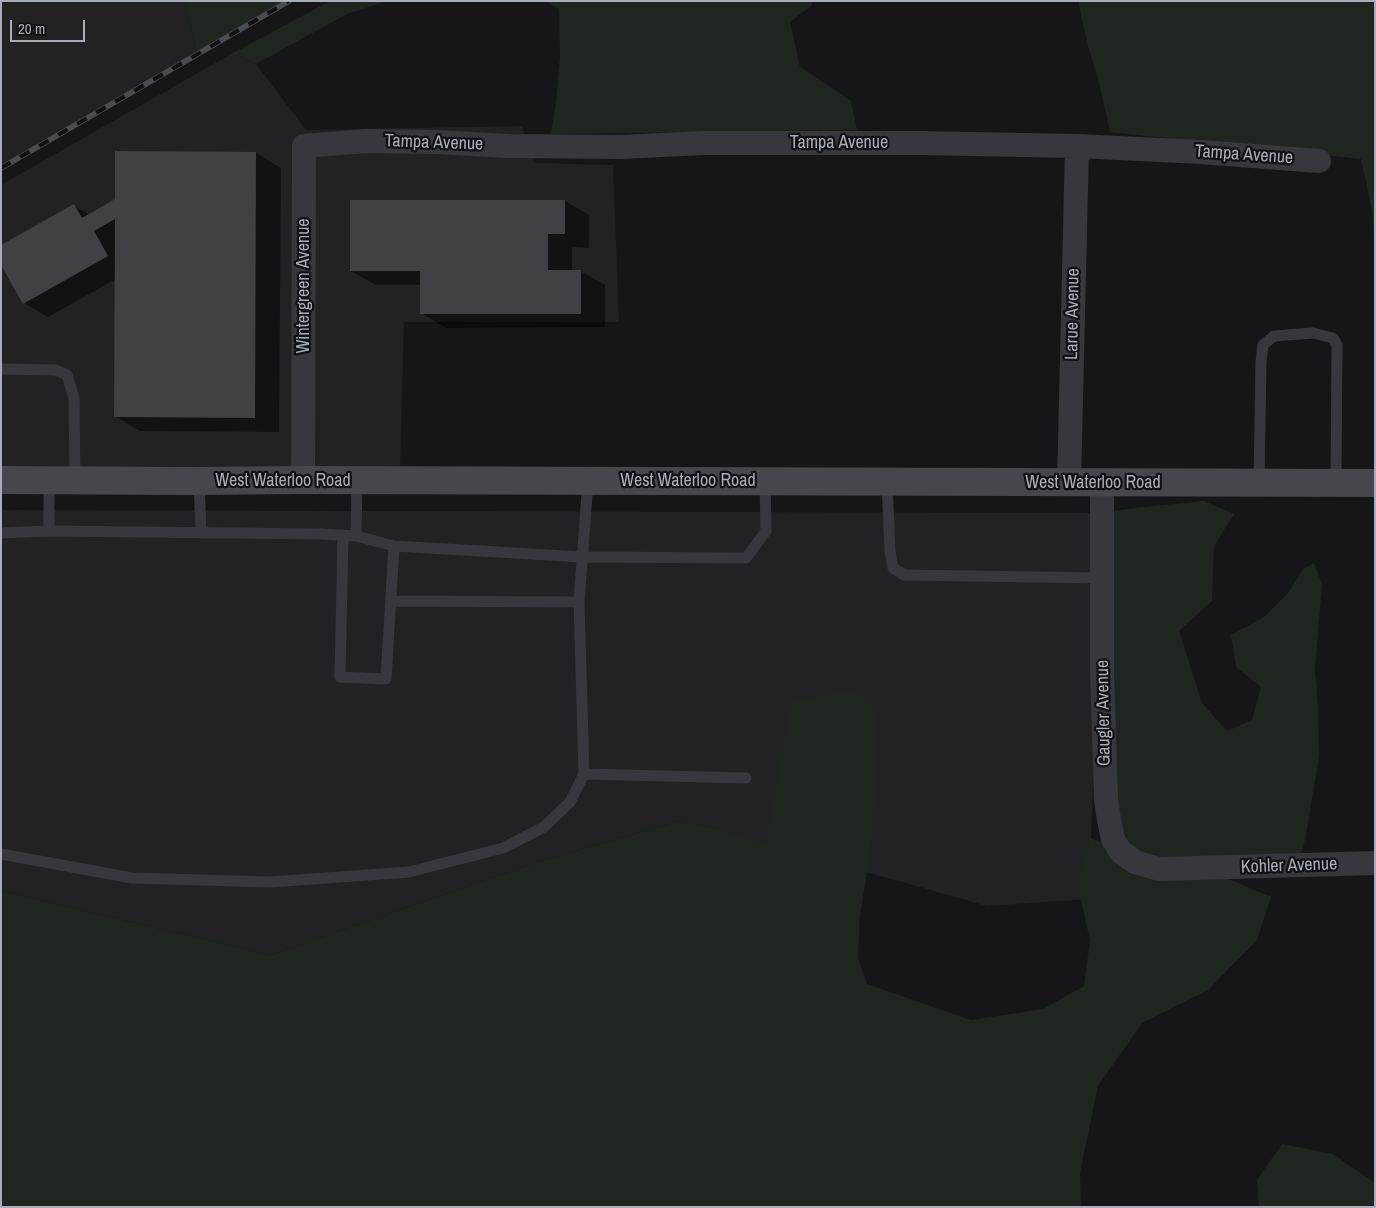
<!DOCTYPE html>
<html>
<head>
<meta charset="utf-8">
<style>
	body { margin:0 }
	#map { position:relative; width:1376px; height:1208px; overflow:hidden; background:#161618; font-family:"Archivo Narrow",sans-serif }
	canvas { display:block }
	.frame { position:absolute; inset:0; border:2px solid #a8adb8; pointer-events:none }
	.scale { position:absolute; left:10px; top:20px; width:75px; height:22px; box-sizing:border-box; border:2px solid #a8adb8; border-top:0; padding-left:6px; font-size:15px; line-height:18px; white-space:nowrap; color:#a8adb8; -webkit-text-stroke:4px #111113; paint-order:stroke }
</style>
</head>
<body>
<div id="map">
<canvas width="1376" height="1208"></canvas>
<div class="frame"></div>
<div class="scale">20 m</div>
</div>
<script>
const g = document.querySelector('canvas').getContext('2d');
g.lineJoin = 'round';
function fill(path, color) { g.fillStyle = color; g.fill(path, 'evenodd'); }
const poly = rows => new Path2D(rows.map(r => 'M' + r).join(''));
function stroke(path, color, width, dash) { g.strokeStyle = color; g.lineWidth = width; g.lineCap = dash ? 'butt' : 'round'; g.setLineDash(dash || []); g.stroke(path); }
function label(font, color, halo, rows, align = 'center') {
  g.font = font + ' "Archivo Narrow",sans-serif'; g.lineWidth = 4.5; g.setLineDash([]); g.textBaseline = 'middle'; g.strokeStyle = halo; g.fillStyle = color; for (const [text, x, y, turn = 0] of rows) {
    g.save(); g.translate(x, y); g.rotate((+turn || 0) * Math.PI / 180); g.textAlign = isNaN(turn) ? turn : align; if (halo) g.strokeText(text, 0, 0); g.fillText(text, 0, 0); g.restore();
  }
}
const built = poly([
	[1,1,185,1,197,55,1,168],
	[233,53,256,64,306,130,522,126,534,163,613,165,619,322,404,322,400,469,1,466,1,185],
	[1,510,1102,513,1089,899,987,906,683,820,537,862,271,955,1,891]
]);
const green = poly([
	[185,1,289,1,197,55],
	[330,1,387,1,347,14,256,64,233,53],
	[545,1,813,1,811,6,790,22,800,67,851,101,857,130,551,134,556,102,560,57,559,9],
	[1078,1,1375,1,1375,255,1372,210,1361,159,1110,132,1099,82,1088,46],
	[1204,501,1234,514,1214,546,1212,601,1179,631,1202,703,1227,731,1252,720,1261,687,1236,667,1231,635,1263,618,1289,592,1303,569,1314,563,1322,584,1315,669,1318,706,1319,756,1305,840,1301,853,1250,867,1205,869,1271,897,1257,940,1208,990,1142,1023,1098,1086,1080,1173,1081,1207,1,1207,1,891,271,955,537,862,683,820,766,843,791,702,857,689,876,713,878,783,867,872,860,916,858,958,867,984,971,1020,1043,1009,1084,986,1090,940,1077,883,1091,838,1119,851,1102,513,1134,508],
	[1282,1144,1333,1154,1375,1183,1375,1207,1259,1207,1257,1180]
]);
const shadow = poly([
	[256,153,281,168,279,432,140,431,116,417,116,279,48,317,24,303,74,206,90,215],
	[565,201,589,215,589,248,572,247,572,271,580,271,605,285,605,327,446,328,421,313,421,285,376,285,351,271]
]);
const building = poly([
	[115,151,256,152,255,418,114,417,115,219,94,231,108,256,23,304,1,265,1,245,74,204,82,218,115,199],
	[350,200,565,200,565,234,548,234,548,270,581,270,581,314,420,314,420,271,350,271]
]);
const lane = poly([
	[1,369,56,370,67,375,74,398,75,480],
	[49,480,49,531,321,534,356,536,394,546,583,557,746,558,766,531,765,482],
	[199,481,201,533],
	[887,482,890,551,893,568,904,575,1102,578],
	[1259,483,1261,362,1263,345,1274,336,1313,333,1333,338,1337,345,1336,483],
	[1,533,49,531],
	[343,535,340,677,386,679,394,546],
	[356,536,357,480],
	[392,601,579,602,588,481],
	[579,602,584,774,746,778],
	[1,854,132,878,270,882,409,872,503,848,544,827,570,802,584,774]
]);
const street = poly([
	[303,480,304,146,366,141,437,142,508,146,621,147,703,143,919,143,1077,146,1201,152,1319,161],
	[1069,483,1077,146],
	[1102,483,1102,670,1106,799,1109,820,1113,839,1120,851,1135,862,1159,869,1375,863]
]);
const secondary = poly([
	[1,480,187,481,303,480,1375,483]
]);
const rail = poly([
	[1,168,289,1]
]);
const streetNames = [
	["Tampa Avenue",434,143,2],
	["Tampa Avenue",839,143],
	["Tampa Avenue",1244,155,4],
	["Wintergreen Avenue",304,286,-90],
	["Larue Avenue",1073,314,-89],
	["West Waterloo Road",283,481],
	["West Waterloo Road",688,481],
	["West Waterloo Road",1093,483],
	["Gaugler Avenue",1104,713,-91],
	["Kohler Avenue",1289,866,-2]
];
fill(built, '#222225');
fill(green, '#1e261f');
fill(shadow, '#0007');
fill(building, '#404145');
stroke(lane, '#37383d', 11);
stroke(street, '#37383d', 24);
stroke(secondary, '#45474d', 28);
stroke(rail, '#4a4c52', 5.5);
stroke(rail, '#111113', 4, [11]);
label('18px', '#a8adb8', '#111113', streetNames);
</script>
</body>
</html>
